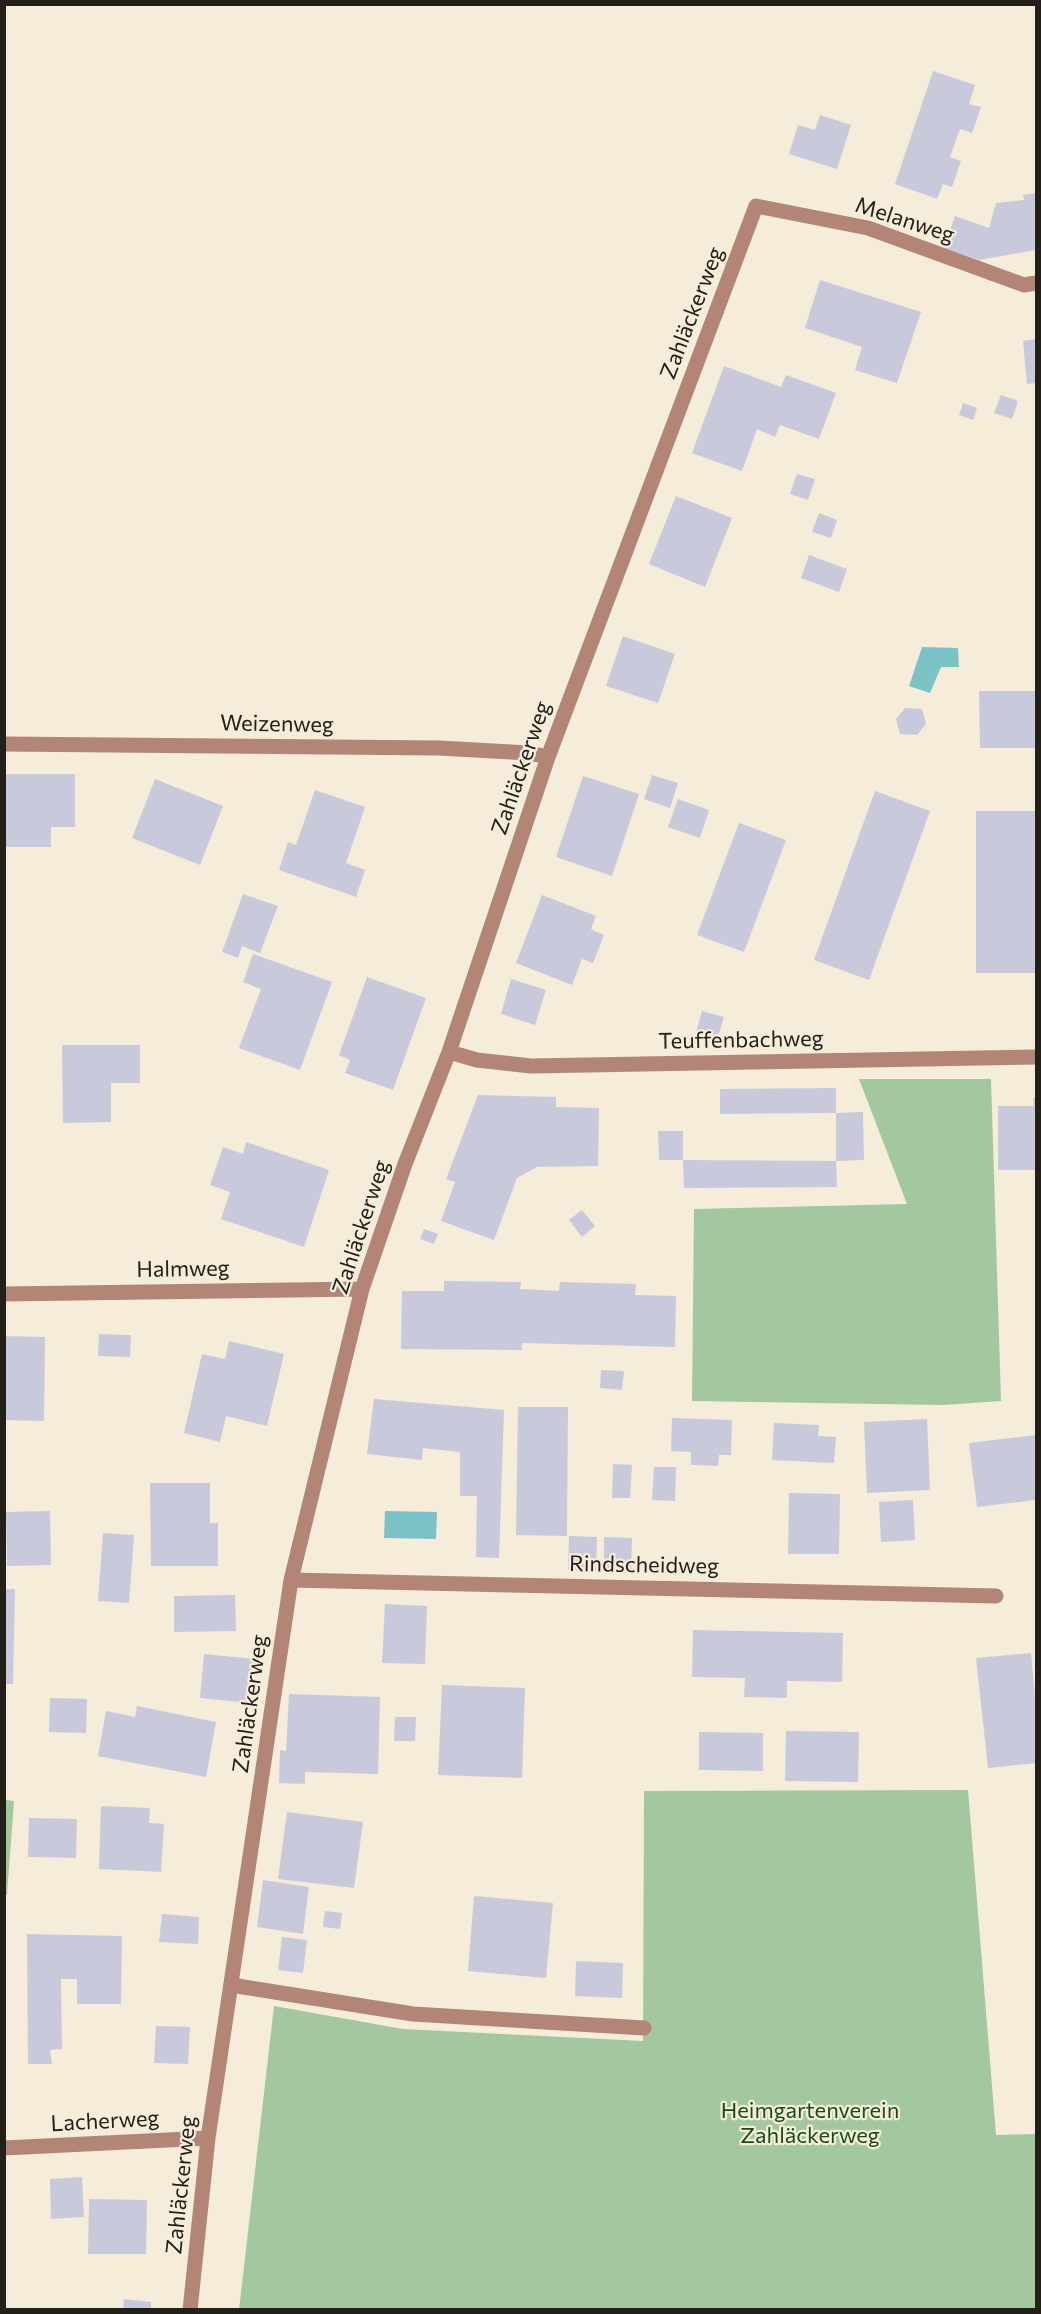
<!DOCTYPE html>
<html>
<head>
<meta charset="utf-8">
<style>
	body { margin:0 }
	#map { position:relative; width:1041px; height:2314px; overflow:hidden; background:#f5ecda; font-family:Commissioner,sans-serif }
	canvas { display:block }
	.frame { position:absolute; inset:0; border:6px solid #23201a; pointer-events:none }
</style>
</head>
<body>
<div id="map">
<canvas width="1041" height="2314"></canvas>
<div class="frame"></div>
</div>
<script>
const g = document.querySelector('canvas').getContext('2d');
g.lineJoin = 'round';
function fill(path, color) { g.fillStyle = color; g.fill(path, 'evenodd'); }
const poly = rows => new Path2D(rows.map(r => 'M' + r).join(''));
function stroke(path, color, width, dash) { g.strokeStyle = color; g.lineWidth = width; g.lineCap = dash ? 'butt' : 'round'; g.setLineDash(dash || []); g.stroke(path); }
function label(font, color, halo, rows, align = 'center') {
  g.font = font + ' Commissioner,sans-serif'; g.lineWidth = 4.5; g.setLineDash([]); g.textBaseline = 'middle'; g.strokeStyle = halo; g.fillStyle = color; for (const [text, x, y, turn = 0] of rows) {
    g.save(); g.translate(x, y); g.rotate((+turn || 0) * Math.PI / 180); g.textAlign = isNaN(turn) ? turn : align; if (halo) g.strokeText(text, 0, 0); g.fillText(text, 0, 0); g.restore();
  }
}
const green = poly([
	[859,1079,991,1079,1001,1401,943,1405,692,1401,694,1209,907,1204],
	[968,1790,996,2135,1036,2134,1036,2309,239,2310,274,2006,403,2029,643,2041,644,1791],
	[5,1800,14,1801,7,1895,4,1895]
]);
const water = poly([
	[922,647,958,648,959,667,941,667,930,693,909,686],
	[385,1511,437,1512,436,1539,384,1538]
]);
const building = poly([
	[933,71,975,85,969,104,981,107,972,133,960,129,950,157,961,161,952,187,943,184,937,199,895,184],
	[820,115,851,125,837,169,789,154,798,125,815,130],
	[1036,193,1036,250,979,260,944,248,955,216,989,228,996,203,1024,200,1023,195],
	[820,280,921,312,897,383,855,370,862,347,805,328],
	[1036,339,1036,383,1027,384,1023,341],
	[724,366,781,387,786,375,836,393,819,439,780,425,775,437,757,429,742,471,692,453],
	[1001,395,1018,401,1012,419,994,413],
	[963,403,977,408,973,420,959,415],
	[797,474,815,479,808,500,790,494],
	[676,496,732,518,705,587,649,564],
	[819,513,837,520,831,538,812,532],
	[809,555,847,569,839,592,801,578],
	[623,636,675,654,658,703,606,686],
	[979,691,1036,691,1036,748,980,748],
	[905,708,922,709,926,724,917,735,900,734,896,719],
	[5,774,75,774,75,827,51,827,51,847,5,847],
	[652,775,678,783,670,808,644,799],
	[583,776,639,794,612,876,556,857],
	[155,779,223,806,200,865,132,838],
	[315,790,365,807,346,863,365,870,356,897,279,870,288,842,296,845],
	[875,791,930,811,869,980,814,960],
	[678,799,709,810,700,838,668,827],
	[976,811,1036,811,1036,973,976,973],
	[739,823,786,840,744,952,697,935],
	[243,894,278,906,260,953,242,946,238,958,222,952],
	[542,895,596,916,591,929,604,935,593,963,582,959,572,985,516,963],
	[253,954,332,982,300,1070,239,1048,261,989,243,982],
	[367,977,426,998,393,1090,345,1073,350,1060,339,1055],
	[511,979,546,990,535,1025,501,1014],
	[702,1011,724,1017,716,1043,695,1036],
	[62,1045,140,1045,140,1083,111,1083,111,1122,63,1123],
	[836,1088,836,1113,720,1114,720,1089],
	[478,1095,556,1097,556,1107,599,1108,598,1166,537,1167,517,1178,494,1240,441,1221,455,1182,446,1179],
	[1033,1098,1036,1098,1036,1170,998,1170,998,1106,1034,1106],
	[863,1112,864,1160,836,1161,837,1187,684,1188,683,1160,659,1160,658,1131,683,1131,683,1160,836,1161,836,1113],
	[246,1142,329,1170,304,1247,221,1219,230,1192,210,1185,223,1147,243,1154],
	[582,1210,595,1226,582,1237,569,1220],
	[424,1229,438,1234,434,1244,420,1239],
	[444,1281,521,1282,520,1289,559,1291,560,1282,636,1284,635,1295,676,1296,675,1347,522,1343,522,1350,401,1349,402,1291,444,1291],
	[99,1334,131,1335,130,1357,98,1356],
	[4,1336,45,1337,44,1421,4,1420],
	[229,1341,284,1354,267,1426,226,1416,220,1442,184,1433,202,1354,225,1359],
	[601,1370,624,1371,622,1390,600,1388],
	[374,1399,504,1410,499,1558,476,1557,477,1496,460,1496,460,1452,423,1448,422,1460,367,1454],
	[518,1407,568,1407,567,1536,516,1535],
	[672,1418,732,1420,731,1455,719,1455,718,1466,691,1465,691,1452,671,1451],
	[927,1419,930,1490,867,1493,864,1422],
	[774,1423,819,1425,818,1436,836,1437,834,1463,772,1460],
	[1036,1435,1036,1500,977,1507,969,1443],
	[613,1464,632,1465,630,1498,612,1498],
	[654,1467,676,1467,675,1501,652,1500],
	[150,1483,210,1483,210,1523,218,1523,218,1566,151,1566],
	[789,1493,840,1494,839,1554,788,1554],
	[913,1500,915,1540,881,1542,879,1502],
	[50,1511,51,1565,7,1566,6,1512],
	[103,1533,134,1535,129,1603,98,1601],
	[569,1536,597,1537,596,1571,568,1570],
	[604,1537,632,1538,631,1573,604,1572],
	[4,1589,15,1589,13,1684,4,1684],
	[235,1595,236,1631,174,1632,174,1596],
	[385,1604,427,1606,425,1664,382,1663],
	[693,1630,843,1633,842,1682,787,1681,787,1698,744,1697,745,1678,692,1677],
	[1031,1653,1036,1708,1036,1763,988,1768,976,1658],
	[204,1654,255,1659,250,1703,200,1698],
	[442,1685,525,1688,522,1778,438,1775],
	[289,1694,380,1697,378,1774,305,1772,305,1784,279,1783,280,1750,286,1751],
	[50,1698,87,1699,86,1733,49,1732],
	[137,1706,216,1722,206,1777,98,1756,106,1711,135,1717],
	[395,1717,416,1717,415,1741,394,1741],
	[786,1731,859,1732,858,1782,785,1781],
	[699,1732,763,1733,763,1771,699,1770],
	[101,1806,150,1808,149,1823,164,1824,161,1872,99,1869],
	[287,1812,363,1822,354,1888,278,1879],
	[29,1818,77,1819,76,1858,28,1857],
	[263,1880,309,1887,303,1934,257,1927],
	[474,1896,553,1903,546,1978,468,1971],
	[325,1911,342,1913,340,1929,323,1927],
	[162,1914,199,1917,198,1944,159,1942],
	[27,1934,122,1936,121,2004,77,2004,77,1979,61,1979,62,2049,50,2050,52,2064,28,2064],
	[282,1937,307,1940,303,1973,278,1970],
	[576,1961,623,1963,622,1998,575,1996],
	[156,2026,190,2027,188,2064,154,2063],
	[82,2177,84,2217,51,2219,50,2179],
	[89,2199,147,2200,146,2254,88,2254],
	[124,2299,151,2302,151,2310,123,2310]
]);
const service = poly([
	[231,1985,413,2014,644,2028]
]);
const minor = poly([
	[4,744,439,748,529,753,548,757],
	[449,1052,477,1060,531,1066,1036,1057],
	[4,1294,362,1289],
	[291,1580,996,1596],
	[4,2148,208,2138],
	[190,2310,208,2138,291,1580,362,1289,405,1164,449,1052,548,757,756,206,868,228,1024,285,1036,283]
]);
const streetNames = [
	["Melanweg",905,220,18],
	["Zahläckerweg",692,313,-69],
	["Weizenweg",277,724,1],
	["Zahläckerweg",521,768,-71],
	["Teuffenbachweg",741,1040,-1],
	["Zahläckerweg",361,1227,-72],
	["Halmweg",183,1269,-1],
	["Rindscheidweg",644,1565,1],
	["Zahläckerweg",250,1704,-82],
	["Lacherweg",105,2121,-3],
	["Zahläckerweg",181,2185,-84]
];
const parkNames = [
	["Heimgartenverein",810,2111],
	["Zahläckerweg",810,2136]
];
fill(green, '#a3c89f');
fill(water, '#7bc3c7');
fill(building, '#c9c9dc');
stroke(service, '#b28577', 15);
stroke(minor, '#b28577', 15);
label('22px', '#23201a', '#f5ecda', streetNames);
label('22px', '#184c14', '#f5ecda', parkNames);
</script>
</body>
</html>
